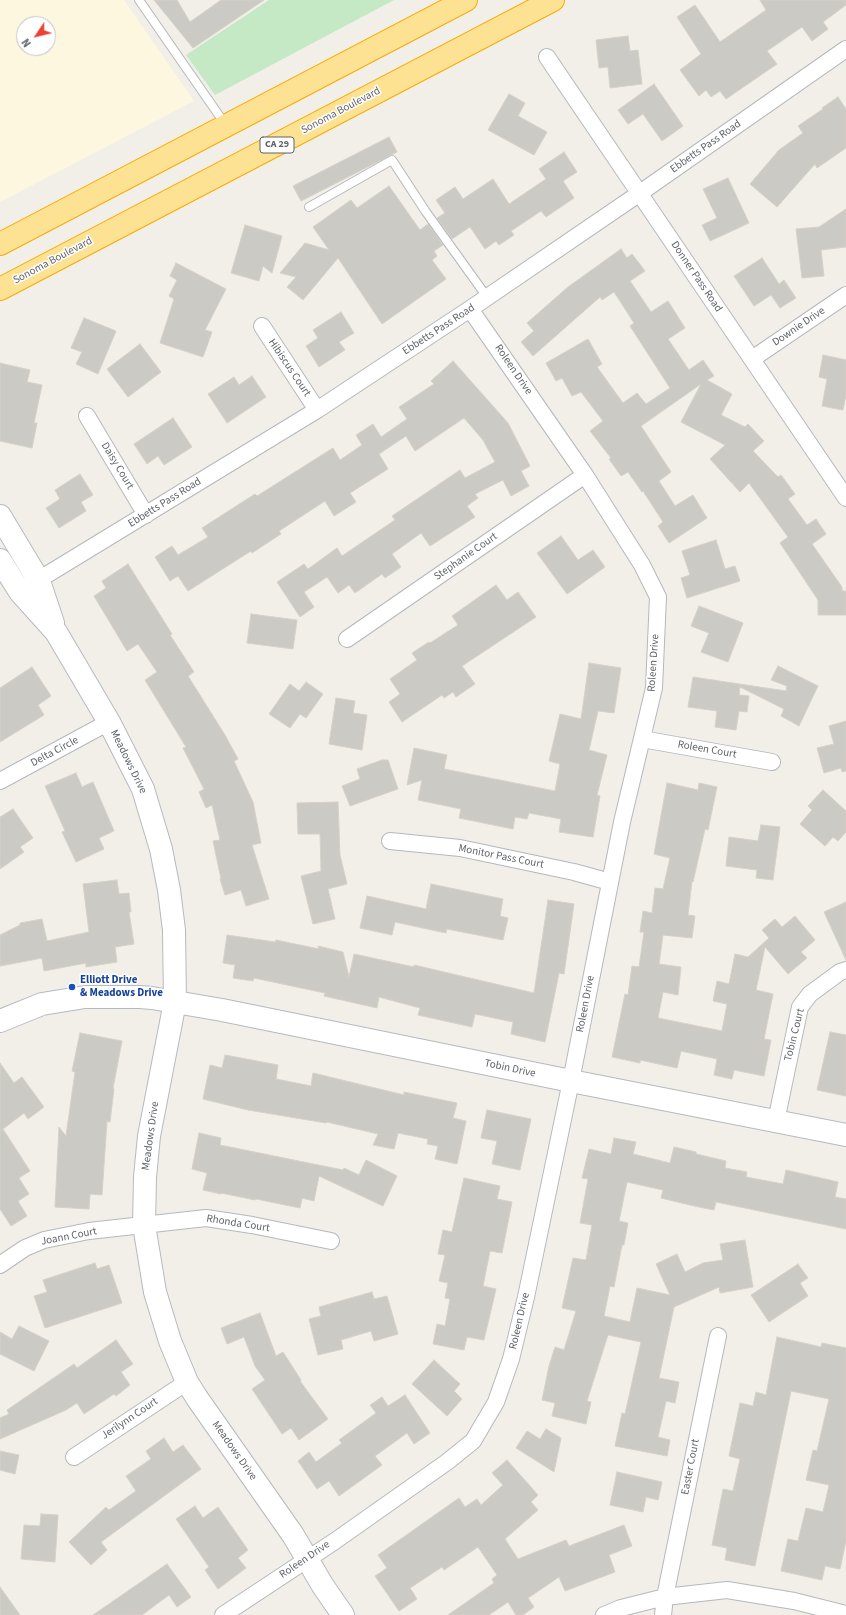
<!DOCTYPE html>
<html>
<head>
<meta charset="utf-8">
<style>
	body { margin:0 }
	#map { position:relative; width:846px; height:1615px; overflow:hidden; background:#f1efe8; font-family:"Source Sans 3",sans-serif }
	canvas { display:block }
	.north { position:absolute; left:16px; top:16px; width:40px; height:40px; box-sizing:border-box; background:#fff; border:1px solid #bfc1c3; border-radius:50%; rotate:235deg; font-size:11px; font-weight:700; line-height:16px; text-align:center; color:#5f6368 }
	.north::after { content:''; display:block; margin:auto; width:14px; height:18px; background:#ea4335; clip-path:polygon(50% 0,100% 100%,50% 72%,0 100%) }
</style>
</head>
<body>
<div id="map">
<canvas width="846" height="1615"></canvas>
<div class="north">N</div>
</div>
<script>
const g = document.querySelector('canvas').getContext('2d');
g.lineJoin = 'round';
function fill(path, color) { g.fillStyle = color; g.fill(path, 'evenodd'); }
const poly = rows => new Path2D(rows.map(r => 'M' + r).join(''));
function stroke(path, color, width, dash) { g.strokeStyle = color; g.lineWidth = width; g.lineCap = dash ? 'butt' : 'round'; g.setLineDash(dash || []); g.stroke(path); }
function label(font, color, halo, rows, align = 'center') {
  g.font = font + ' "Source Sans 3",sans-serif'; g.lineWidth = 3; g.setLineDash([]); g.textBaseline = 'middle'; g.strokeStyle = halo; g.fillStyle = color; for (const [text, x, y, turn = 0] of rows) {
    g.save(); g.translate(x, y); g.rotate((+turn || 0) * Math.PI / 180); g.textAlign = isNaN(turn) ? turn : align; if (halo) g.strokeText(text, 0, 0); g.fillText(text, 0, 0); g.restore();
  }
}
const commercial = poly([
	[0,0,124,0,194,101,0,202],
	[24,24,48,24,48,48,24,48]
]);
const green = poly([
	[269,0,394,0,215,95,186,55]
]);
const building = poly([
	[154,0,177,0,190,22,221,0,264,0,193,48,154,0],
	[760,0,846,0,846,5,823,22,828,29,812,41,802,27,767,51,777,64,726,99,720,91,711,97,706,90,699,96,680,70,701,54,677,17,695,5,720,42,766,10,760,0],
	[628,36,630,51,638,50,642,84,610,88,608,67,599,68,596,40,628,36],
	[654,84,683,126,662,141,643,114,628,124,618,110,654,84],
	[509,94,525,103,518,116,547,132,534,155,488,130,509,94],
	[838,97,846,109,846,148,817,168,815,164,777,207,750,184,779,150,803,133,798,126,823,109,822,108,838,97],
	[389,137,397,152,301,201,293,186,389,137],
	[564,152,577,172,563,181,574,198,546,217,541,211,511,231,514,235,499,245,496,241,485,249,470,227,452,239,437,218,445,213,436,200,455,187,463,199,493,179,509,204,546,179,539,169,564,152],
	[728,178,749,223,710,241,702,225,717,218,703,189,728,178],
	[389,186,420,230,428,224,443,245,434,251,437,256,432,260,446,279,382,324,338,258,303,300,287,287,296,277,280,273,305,243,329,250,313,227,351,200,357,208,389,186],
	[846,209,846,247,821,250,824,276,802,278,796,229,819,227,846,209],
	[245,225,282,236,272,273,263,266,259,281,231,273,245,225],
	[621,249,627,258,632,254,645,271,630,281,651,312,668,301,685,328,668,339,689,370,703,360,714,376,707,380,732,394,721,415,745,427,748,424,764,441,753,451,778,477,781,475,795,494,788,499,807,525,816,519,826,534,812,544,842,587,842,591,846,591,846,615,818,615,818,600,780,543,788,537,749,483,740,492,710,459,725,445,681,422,701,384,641,426,671,472,659,481,675,506,693,495,707,518,669,543,658,526,663,522,643,491,642,492,628,472,621,476,609,459,611,458,590,431,603,421,581,392,572,396,562,378,556,381,546,363,588,339,602,364,597,367,623,403,637,393,646,404,670,388,630,326,634,323,614,292,602,300,600,297,533,356,521,342,534,331,527,323,568,287,621,249],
	[762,258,779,284,784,280,796,298,780,308,771,295,754,306,734,276,762,258],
	[176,263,226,289,205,330,212,332,203,357,160,343,174,299,169,296,177,280,170,276,176,263],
	[341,312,354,333,339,342,345,350,319,367,306,346,318,338,313,330,341,312],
	[84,318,116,331,98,374,76,364,82,352,71,348,84,318],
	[140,344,161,372,128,397,107,369,140,344],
	[823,355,846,360,846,395,843,410,822,406,827,379,819,377,823,355],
	[453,361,508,423,530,466,521,471,529,486,511,496,503,480,475,494,478,498,467,506,475,517,430,546,421,533,392,554,401,567,385,578,382,574,355,593,349,585,338,593,327,577,304,592,314,607,300,617,277,582,304,564,308,569,337,548,342,556,395,520,392,516,460,470,465,478,495,462,483,440,464,418,415,451,406,436,379,454,388,469,350,493,356,502,334,516,325,501,279,531,281,534,252,553,251,551,188,591,178,576,170,581,155,557,172,546,178,555,208,537,202,528,255,494,257,496,333,448,340,460,362,445,356,435,373,424,381,437,407,419,399,407,434,384,431,381,453,361],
	[0,363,30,370,27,382,42,385,34,423,37,423,32,448,0,441,0,363],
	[252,376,266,397,227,423,208,394,234,377,239,385,252,376],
	[173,418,192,447,164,465,158,456,147,464,134,444,173,418],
	[80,474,93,495,81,502,86,511,59,528,46,508,60,499,55,490,80,474],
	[561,536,578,560,593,550,605,567,567,594,537,553,561,536],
	[716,540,725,569,735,566,740,581,687,598,681,578,690,575,682,551,716,540],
	[128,564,172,634,170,635,194,672,188,676,225,735,238,759,234,761,253,802,261,843,252,845,269,899,246,906,241,890,225,895,220,879,221,879,213,841,220,840,212,805,206,808,199,792,204,789,183,748,186,747,145,680,157,672,138,644,127,651,94,596,106,588,102,581,128,564],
	[496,585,507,600,518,592,536,617,462,666,475,684,456,697,453,692,444,698,442,695,402,722,389,702,400,694,390,679,417,660,412,653,429,642,430,643,458,625,452,616,496,585],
	[699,606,743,623,728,662,701,652,709,633,691,626,699,606],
	[251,614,297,620,293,649,247,643,251,614],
	[589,663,621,668,614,713,598,711,589,750,607,755,597,795,600,796,593,837,559,832,561,819,529,813,527,819,515,817,513,829,459,818,461,809,418,800,422,780,407,785,414,748,447,755,444,769,555,791,560,764,549,761,560,714,581,719,589,663],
	[778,666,818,686,799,726,781,716,784,709,740,687,739,695,749,696,747,712,739,711,736,730,715,727,717,711,688,707,693,677,786,691,787,686,771,680,778,666],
	[32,667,51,696,38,705,44,715,0,742,0,688,32,667],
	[306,682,323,694,306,718,300,714,290,728,269,714,290,684,299,691,306,682],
	[336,698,355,701,353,713,367,715,362,750,329,744,336,698],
	[846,721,846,771,842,772,841,768,824,773,817,748,834,744,829,726,846,721],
	[382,760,388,760,398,789,350,806,342,786,360,779,357,769,382,760],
	[76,773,82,787,93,782,114,831,99,838,104,849,76,862,62,832,65,831,45,786,76,773],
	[667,783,698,790,699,783,717,787,708,830,705,829,693,882,692,881,688,915,695,916,692,938,663,935,659,964,681,967,678,995,663,992,658,1018,722,1031,727,1004,713,1001,717,981,729,984,735,954,748,957,769,938,762,930,775,919,782,927,795,916,815,940,801,952,807,958,788,974,765,947,756,990,773,994,764,1039,771,1040,764,1076,734,1070,732,1079,714,1075,717,1059,681,1051,677,1068,640,1060,640,1063,612,1057,625,994,628,995,632,966,639,967,644,932,640,932,643,911,652,913,655,888,663,889,670,858,654,854,667,783],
	[823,790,846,811,846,832,838,841,833,837,825,846,800,824,812,810,808,806,823,790],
	[338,802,340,855,347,884,328,889,335,919,313,924,301,876,321,871,320,834,298,834,297,803,338,802],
	[13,809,33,838,20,847,24,852,0,869,0,817,13,809],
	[761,825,780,827,773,880,756,878,757,870,726,866,729,837,758,841,761,825],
	[117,880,119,894,129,893,131,912,129,912,134,944,115,947,117,962,86,967,86,963,44,971,42,958,0,966,0,935,20,925,20,923,42,919,47,941,89,932,83,884,117,880],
	[431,884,503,899,500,916,508,918,503,940,447,929,446,933,395,922,392,935,360,928,367,896,426,909,431,884],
	[548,900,574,904,564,974,559,973,545,1042,511,1034,513,1022,475,1014,472,1027,418,1015,420,1008,379,997,377,1008,324,996,325,993,254,978,253,981,233,978,235,965,223,963,227,935,275,942,276,940,319,949,318,946,343,952,349,977,354,954,414,967,414,965,534,993,548,900],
	[846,902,846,960,824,912,846,902],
	[830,1032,846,1035,846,1096,817,1090,830,1032],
	[80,1033,122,1041,113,1088,114,1089,110,1122,107,1121,102,1195,90,1194,89,1209,55,1207,59,1127,66,1136,75,1072,72,1071,80,1033],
	[225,1055,278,1065,276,1079,311,1086,313,1073,404,1095,404,1092,457,1103,453,1118,466,1121,457,1164,435,1159,438,1146,427,1144,428,1139,398,1133,394,1149,373,1145,378,1134,327,1122,326,1123,248,1110,203,1099,210,1065,222,1068,225,1055],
	[0,1063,14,1083,22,1077,44,1107,28,1119,24,1113,3,1129,30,1171,19,1178,29,1194,18,1201,27,1216,11,1226,0,1209,0,1063],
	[487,1110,531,1119,520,1170,492,1164,497,1141,481,1138,487,1110],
	[199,1133,221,1138,220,1145,343,1170,344,1168,359,1175,366,1160,397,1176,383,1206,319,1176,314,1201,302,1198,300,1208,256,1199,255,1200,221,1193,221,1194,203,1190,207,1173,192,1169,199,1133],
	[614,1138,636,1142,633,1154,670,1163,674,1147,696,1152,696,1154,726,1161,725,1168,747,1172,746,1177,783,1184,786,1170,838,1182,835,1197,846,1199,846,1229,716,1202,714,1210,694,1206,661,1198,663,1190,627,1182,619,1221,628,1223,624,1245,622,1245,614,1287,610,1286,604,1316,630,1322,637,1288,670,1295,656,1264,677,1254,685,1272,703,1263,723,1260,720,1244,745,1240,753,1287,720,1293,719,1287,674,1307,659,1378,679,1382,675,1403,666,1401,658,1437,670,1440,667,1456,615,1446,622,1413,625,1414,641,1342,608,1335,587,1401,591,1402,586,1424,552,1416,555,1403,542,1400,549,1366,555,1347,564,1350,576,1311,562,1308,573,1258,586,1260,592,1225,580,1223,588,1179,582,1178,589,1149,611,1154,614,1138],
	[464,1178,500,1186,497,1199,512,1202,502,1253,490,1251,483,1286,496,1289,484,1340,467,1337,464,1350,433,1344,437,1324,445,1326,450,1299,445,1298,448,1283,439,1281,445,1255,438,1254,443,1230,452,1232,464,1178],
	[95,1263,97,1269,109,1265,122,1303,45,1328,34,1296,47,1292,43,1280,95,1263],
	[798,1264,808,1278,800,1283,808,1296,769,1322,751,1295,798,1264],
	[372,1292,374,1299,387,1296,398,1334,374,1341,371,1331,341,1340,343,1349,318,1355,309,1319,321,1316,319,1307,372,1292],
	[260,1313,276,1356,283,1352,301,1380,300,1381,328,1419,299,1440,291,1428,282,1434,252,1389,265,1380,255,1366,244,1337,227,1344,221,1328,260,1313],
	[19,1326,49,1341,34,1371,0,1354,0,1332,12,1339,19,1326],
	[777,1337,821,1347,822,1343,846,1348,846,1541,840,1569,825,1566,822,1580,781,1571,788,1539,798,1541,806,1508,823,1512,829,1485,806,1480,813,1450,817,1451,829,1399,791,1391,755,1566,725,1560,727,1548,712,1545,723,1489,733,1491,740,1459,729,1456,740,1403,753,1406,756,1392,766,1395,777,1337],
	[116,1340,133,1364,121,1372,130,1385,116,1396,114,1394,84,1414,77,1403,66,1410,0,1439,0,1418,9,1414,7,1410,74,1364,77,1368,116,1340],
	[434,1360,460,1384,454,1391,462,1399,447,1416,412,1384,434,1360],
	[405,1395,430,1433,414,1444,407,1433,375,1456,382,1465,339,1496,329,1481,317,1489,298,1461,309,1452,316,1462,342,1443,339,1440,376,1413,370,1405,382,1397,388,1406,405,1395],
	[546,1429,561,1438,554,1472,516,1448,527,1431,540,1439,546,1429],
	[164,1438,173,1452,183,1445,201,1469,101,1542,107,1550,91,1565,69,1542,106,1507,109,1510,136,1491,126,1476,151,1459,146,1451,164,1438],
	[0,1451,19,1455,15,1474,0,1470,0,1451],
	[507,1460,538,1495,531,1502,538,1510,505,1539,518,1559,566,1540,569,1546,624,1525,632,1546,609,1555,615,1572,565,1591,559,1577,528,1598,534,1607,523,1615,516,1615,508,1602,489,1615,448,1615,494,1583,492,1579,497,1575,478,1547,444,1570,442,1567,410,1588,417,1599,399,1611,375,1576,387,1568,378,1555,459,1498,465,1507,477,1499,481,1505,503,1485,492,1473,507,1460],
	[617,1472,662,1482,658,1500,646,1497,643,1512,610,1505,617,1472],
	[195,1506,203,1518,218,1507,248,1550,238,1558,246,1568,218,1589,205,1570,209,1567,176,1519,195,1506],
	[41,1514,58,1515,55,1562,21,1559,24,1525,40,1526,41,1514],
	[167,1564,191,1597,177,1607,169,1595,142,1615,93,1615,167,1564],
	[0,1587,20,1615,0,1615,0,1587]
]);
const lane = poly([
	[139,0,225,124],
	[309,207,392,160,426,212,487,297]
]);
const street = poly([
	[547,57,846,498],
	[262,326,317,410],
	[752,359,846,295],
	[87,416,146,515],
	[30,585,317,410,470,309,640,193,846,49],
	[347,639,585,475],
	[642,739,772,762],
	[0,781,109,722],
	[390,841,460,848,574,872,610,882],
	[776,1121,800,1007,810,994,840,972,846,970],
	[0,1265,25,1248,44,1240,89,1231,206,1218,252,1225,331,1241],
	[74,1457,187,1382],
	[223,1615,335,1541,447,1462,473,1441,496,1402,511,1359,526,1297,571,1081,622,822,654,688,658,597,642,565,585,475,470,309],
	[604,1615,621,1608,665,1597,727,1590,794,1601,846,1614],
	[663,1615,665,1597,718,1336]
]);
const secondary = poly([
	[0,516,39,581,53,623],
	[0,560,20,592,56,632,109,722,143,789,161,849,169,890,174,930,175,1002,149,1136,145,1177,144,1225,155,1292,170,1341,187,1382,197,1398,293,1535,323,1586,343,1615],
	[0,1021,42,1004,85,997,140,997,152,998,222,1010,571,1081,846,1135]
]);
const highway = poly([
	[0,244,466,0],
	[0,289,553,0]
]);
const markers = [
	[72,987,4,"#1a4fb4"]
];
const shields = [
	[277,145,34]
];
const shieldNames = [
	["CA 29",277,145]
];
const streetNames = [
	["Sonoma Boulevard",341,111,-28],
	["Ebbetts Pass Road",706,147,-35],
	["Sonoma Boulevard",53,261,-28],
	["Donner Pass Road",696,277,56],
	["Downie Drive",799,327,-34],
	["Ebbetts Pass Road",439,330,-33],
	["Hibiscus Court",289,368,56],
	["Roleen Drive",513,370,56],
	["Daisy Court",117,466,59],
	["Ebbetts Pass Road",165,503,-32],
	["Stephanie Court",466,557,-35],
	["Roleen Drive",654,663,-86],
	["Roleen Court",707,750,10],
	["Delta Circle",55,752,-28],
	["Meadows Drive",128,762,64],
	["Monitor Pass Court",501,857,11],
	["Roleen Drive",586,1004,-79],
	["Tobin Court",795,1035,-76],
	["Tobin Drive",510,1069,12],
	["Meadows Drive",151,1136,-82],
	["Rhonda Court",238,1224,9],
	["Joann Court",69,1237,-11],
	["Roleen Drive",520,1321,-77],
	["Jerilynn Court",130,1419,-34],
	["Meadows Drive",234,1451,55],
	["Easter Court",691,1467,-79],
	["Roleen Drive",305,1560,-34]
];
const transitNames = [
	["Elliott Drive",80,981],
	["& Meadows Drive",80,994]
];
fill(commercial, '#fef7e0');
fill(green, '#c5e8c5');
fill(building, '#cccac5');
stroke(building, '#d6d1c6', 1);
stroke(lane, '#b5b8bc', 10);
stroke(street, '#b5b8bc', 18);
stroke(secondary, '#b6babf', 24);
stroke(highway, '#f9ab00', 24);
stroke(lane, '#fff', 8);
stroke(street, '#fff', 16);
stroke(secondary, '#fff', 22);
stroke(highway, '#fde293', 22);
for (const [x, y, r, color] of markers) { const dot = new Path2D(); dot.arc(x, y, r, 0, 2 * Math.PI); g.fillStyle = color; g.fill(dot); stroke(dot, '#fff', 1.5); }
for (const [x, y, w] of shields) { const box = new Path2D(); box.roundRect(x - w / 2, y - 8, w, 16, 3); g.fillStyle = '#fff'; g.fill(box); stroke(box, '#5f6368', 1); }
label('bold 10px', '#5f6368', null, shieldNames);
label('11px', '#5f6368', '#fff', streetNames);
label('bold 11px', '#164399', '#fff', transitNames, 'left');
</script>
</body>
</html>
